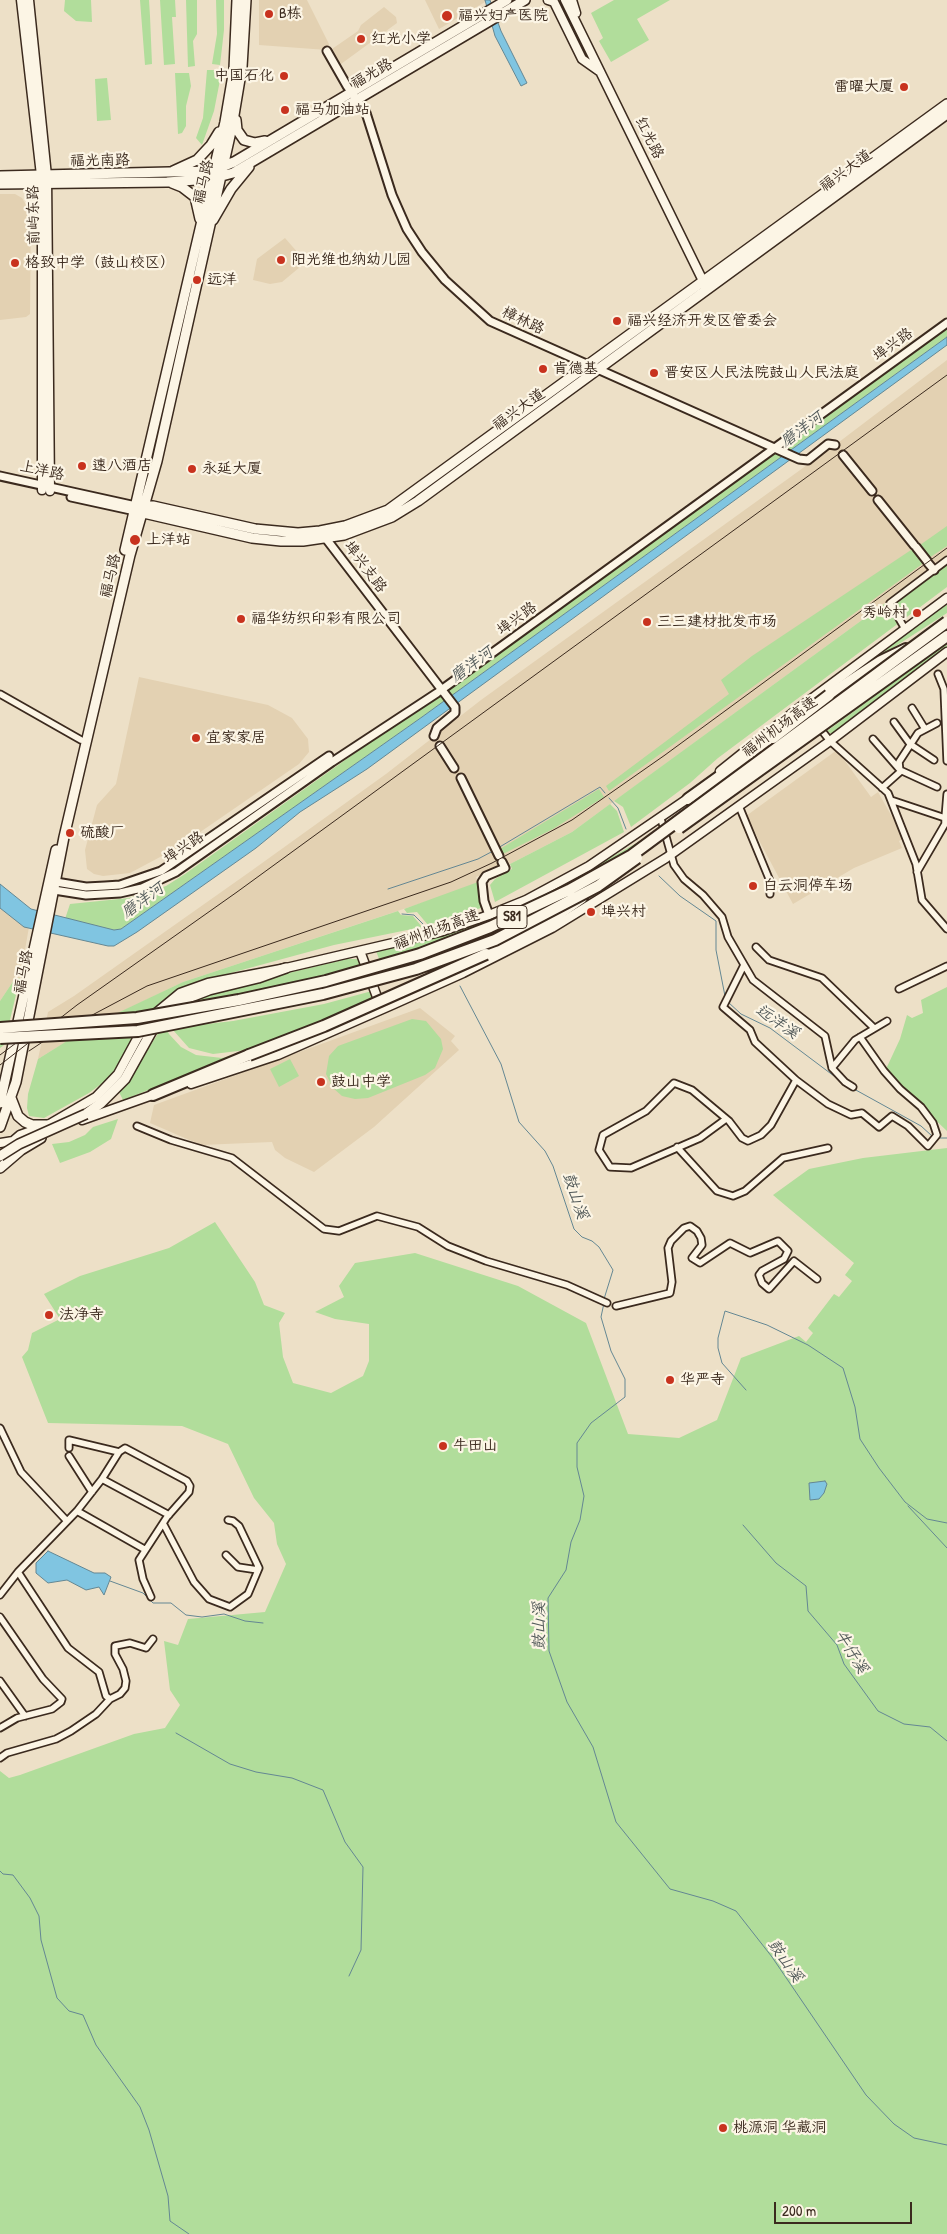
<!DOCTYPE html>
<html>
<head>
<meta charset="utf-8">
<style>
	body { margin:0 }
	#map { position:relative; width:947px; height:2234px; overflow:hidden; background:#ede0c7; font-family:"Patrick Hand",sans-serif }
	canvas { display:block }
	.scale { position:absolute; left:774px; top:2202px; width:138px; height:22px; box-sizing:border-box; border:2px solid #3b2a1e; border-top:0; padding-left:6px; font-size:15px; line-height:18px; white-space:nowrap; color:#3b2a1e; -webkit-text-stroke:4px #fcf5e5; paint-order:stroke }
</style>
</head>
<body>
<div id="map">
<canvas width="947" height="2234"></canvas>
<div class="scale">200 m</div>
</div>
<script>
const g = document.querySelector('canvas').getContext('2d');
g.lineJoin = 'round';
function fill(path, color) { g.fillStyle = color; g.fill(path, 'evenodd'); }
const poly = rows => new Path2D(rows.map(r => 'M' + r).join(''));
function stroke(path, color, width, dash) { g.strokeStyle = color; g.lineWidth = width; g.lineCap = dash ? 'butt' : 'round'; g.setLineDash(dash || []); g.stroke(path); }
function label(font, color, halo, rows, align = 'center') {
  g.font = font + ' "Patrick Hand","LXGW WenKai TC",sans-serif'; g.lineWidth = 4.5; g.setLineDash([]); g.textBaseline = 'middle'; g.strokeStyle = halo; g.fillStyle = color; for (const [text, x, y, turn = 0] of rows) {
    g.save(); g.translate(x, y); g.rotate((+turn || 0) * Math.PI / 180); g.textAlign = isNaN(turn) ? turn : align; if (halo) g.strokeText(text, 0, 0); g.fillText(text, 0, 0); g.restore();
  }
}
const built = poly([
	[259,0,307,0,329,44,327,50,259,45],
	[425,0,485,0,485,2,439,29],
	[384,7,396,17,397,23,341,64,332,49,358,31,361,25],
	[0,194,15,194,22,198,31,213,30,314,26,317,0,320],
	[285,238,306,262,282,282,270,284,253,280,257,259],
	[947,360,947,558,572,832,510,864,505,863,500,868,476,877,478,882,458,891,183,982,92,1026,38,1059,48,1012,74,996,251,871,386,774,481,700,839,442],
	[139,677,268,705,292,718,308,739,309,752,299,764,177,848,130,873,103,876,94,874,87,869,85,850,97,805,116,784],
	[837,750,871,797,878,792,904,838,899,841,902,848,854,868,793,904,746,816],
	[0,908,24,927,29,927,20,978,14,980,0,1001],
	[420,1008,455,1036,451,1041,459,1050,374,1127,314,1172,285,1158,275,1150,272,1142,201,1145,150,1123,154,1105]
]);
const green = poly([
	[65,0,91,0,92,22,76,21,64,11],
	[140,0,149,0,150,16,152,64,145,65],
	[160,0,175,0,176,17,172,17,175,64,164,65],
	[186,0,197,0,197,34,193,41,195,66,188,67],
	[216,0,224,0,224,30,220,65,212,64,217,34],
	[614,0,670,0,637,19,649,40,611,62,599,41,603,38,591,13],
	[207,70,222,70,214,111,202,145,196,138,203,118],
	[175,73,189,73,191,86,186,106,186,126,182,133,178,134],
	[107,78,111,120,97,121,95,79],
	[947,324,947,337,422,717,121,929,114,930,65,919,70,904,129,898,166,886,185,874,525,632],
	[947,526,947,546,929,558,920,545],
	[914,548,925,562,609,791,606,786,729,694,721,680,752,656],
	[947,558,947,587,718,758,690,783,631,827,623,807,614,801],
	[947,604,947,613,868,664,902,637],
	[947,643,947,649,834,735,827,731],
	[599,789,604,797,553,829,503,854,500,849],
	[610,804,617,811,624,832,495,902,490,885,495,879,512,869,510,864,572,832],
	[649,836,635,849,597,872,494,924,381,964,376,951,441,936,496,918,548,893],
	[478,882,484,907,428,925,417,912,407,913,404,909],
	[398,911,401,915,413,916,422,927,334,945,205,980,155,1013,109,1017,183,982],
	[347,959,359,959,364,969,189,1004,186,1018,190,1026,233,1021,324,1004,372,991,376,999,255,1049,213,1054,189,1048,173,1030,172,1017,181,1006,191,999,238,985],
	[20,978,4,1045,0,1048,0,1001,14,980],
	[947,987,947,1131,927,1112,926,1106,909,1093,886,1069,900,1039,907,1015,912,1018,923,1013,921,1000],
	[412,1019,426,1021,441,1039,443,1049,435,1068,425,1075,368,1098,355,1099,342,1096,333,1088,326,1074,329,1056,338,1046],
	[164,1024,169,1034,181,1047,196,1055,222,1058,246,1052,123,1100,118,1090,133,1073],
	[138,1035,114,1072,105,1081,89,1093,44,1118,29,1116,27,1108,28,1094,38,1059,75,1036],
	[290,1059,299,1076,279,1087,270,1069],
	[118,1119,111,1139,90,1152,60,1163,52,1144,69,1142,85,1135,93,1127],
	[947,1148,947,2234,0,2234,0,1771,9,1778,20,1775,134,1734,165,1728,180,1705,170,1690,164,1641,178,1645,188,1619,265,1612,286,1564,277,1544,274,1523,254,1498,228,1444,182,1426,48,1423,22,1357,28,1350,32,1333,60,1319,44,1294,80,1276,169,1248,215,1222,255,1282,264,1305,285,1313,279,1323,283,1357,293,1383,331,1393,363,1376,369,1361,369,1324,335,1319,315,1312,344,1297,339,1286,355,1263,415,1253,518,1286,586,1323,628,1434,679,1438,717,1420,741,1358,799,1336,806,1342,813,1333,808,1328,834,1294,839,1297,852,1281,845,1275,854,1263,773,1195,809,1169,863,1158]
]);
const water = poly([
	[485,0,490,0,501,31,527,83,521,86,495,36,485,0],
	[947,337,947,345,367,769,300,812,256,848,137,932,114,946,108,946,24,927,0,908,0,884,31,909,114,930,121,929,422,717,947,337],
	[825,1481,827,1484,824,1493,819,1499,810,1500,809,1483,825,1481],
	[48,1551,94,1573,105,1573,111,1577,104,1595,99,1587,86,1590,67,1580,48,1583,36,1573,36,1563,48,1551]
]);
const stream = poly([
	[609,798,618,808,626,829],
	[498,848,600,787,605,793],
	[659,876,680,896,716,921,716,950,725,996],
	[388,889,478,859,493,851],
	[402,914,414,915,423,924],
	[460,986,501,1064,519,1122,545,1151,553,1166,574,1229,582,1237,592,1241,599,1247,613,1270,604,1299],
	[728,1002,741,1014,770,1028,842,1082],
	[854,1089,921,1126,932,1136],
	[938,1138,947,1138],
	[604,1303,601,1317,611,1351,625,1379,625,1397,591,1423,577,1443,577,1467,584,1496,580,1520,571,1542,566,1570,548,1598,549,1651,567,1702,593,1747,616,1822,670,1889,713,1901,736,1911,772,1957,866,2095,894,2124,914,2138,947,2145],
	[746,1390,722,1363,718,1348,718,1338,725,1311,767,1325,808,1345,843,1368,855,1407,860,1439,879,1468,905,1502,927,1519,947,1523],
	[908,1506,947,1548],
	[743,1525,776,1563,806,1586,808,1611,837,1645,844,1664,878,1711,904,1724,930,1727,947,1741],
	[110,1581,143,1593,153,1603,171,1603,186,1615,202,1617,224,1614,245,1621,263,1623],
	[176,1733,230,1764,256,1772,292,1778,323,1790,345,1842,363,1867,361,1950,349,1976],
	[0,1871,3,1874,13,1875,30,1898,39,1916,41,1940,57,1998,69,2011,83,2015,96,2045,140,2107,149,2130,168,2196,170,2221,189,2234]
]);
const minor = poly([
	[905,629,890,603,947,560],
	[938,674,944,689,947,761],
	[0,694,81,740],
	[912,708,925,729],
	[894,722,910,744,934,760],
	[819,727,830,741,888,793,916,864,922,900,947,929],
	[873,739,900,770,937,787],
	[882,788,900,772,899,762,918,733,937,723],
	[891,800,945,818,945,824,917,872],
	[739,806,770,881,770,894],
	[945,818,947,794],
	[661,819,674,865,684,879,703,895,722,917,728,937,753,980,825,1036,832,1068,855,1040,887,1021],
	[756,947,769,960,822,978,873,1027],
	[744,965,723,1007,750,1030,755,1042,796,1080,828,1104,851,1115,862,1113,879,1127,892,1116,908,1126,928,1146,937,1135,933,1123,921,1107,900,1089,884,1071,860,1037],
	[899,989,947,966],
	[832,1068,845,1082,853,1087],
	[726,1119,700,1138,631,1168,610,1167,599,1150,603,1135,646,1111,674,1083,692,1090,729,1121,742,1138,748,1141,761,1135,771,1125,796,1080],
	[137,1126,171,1140,232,1158,324,1229,339,1231,377,1216,418,1227,448,1246,486,1261,567,1285,607,1303],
	[677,1147,717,1191,733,1196,745,1191,783,1158,828,1148],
	[616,1306,670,1293,672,1282,668,1248,671,1241,684,1228,690,1226,697,1231,701,1238,702,1245,692,1258,700,1263,730,1243,750,1253,778,1241,788,1251,784,1259,762,1271,759,1275,762,1283,769,1289,794,1261,817,1279],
	[0,1428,21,1472,66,1520],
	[69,1448,69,1440,119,1452],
	[69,1456,92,1492],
	[102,1479,169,1515],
	[77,1511,144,1549],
	[164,1525,194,1582,209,1599,230,1607,248,1594,259,1568,239,1526,233,1521,228,1520],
	[226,1555,238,1567,258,1570],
	[18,1572,68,1648,99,1672,106,1696,110,1699,120,1694,125,1688,126,1681,123,1669,115,1654,115,1646,130,1643,146,1648,153,1639],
	[0,1595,18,1572,77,1511,102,1479,119,1452,125,1448,187,1481,190,1486,189,1492,167,1517,139,1560,143,1579,151,1597],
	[0,1617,43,1679,62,1699,61,1702,52,1709,17,1718,0,1728],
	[0,1681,25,1716],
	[0,1758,7,1753,56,1739,71,1731,96,1714,110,1699]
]);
const tertiary = poly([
	[327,51,347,86,366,113,392,195,407,229,422,252,445,280,490,321,799,459,808,460,828,444,835,445],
	[843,455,872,491],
	[0,476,136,506],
	[71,497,135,511],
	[878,500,914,545],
	[324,536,455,707,455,713,437,728,434,736],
	[916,547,927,561],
	[928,563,934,570],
	[440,746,454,768],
	[461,778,499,856],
	[56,882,86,887,105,886,120,885,161,871,329,756],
	[54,890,86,895,120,893,142,888,176,872,332,762,437,693,947,323],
	[489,915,484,901,482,882,486,876,505,868,502,862]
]);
const secondary = poly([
	[21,0,42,184,42,490],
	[29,0,47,176,50,491],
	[548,0,554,2,582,59,599,71],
	[565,0,705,285],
	[572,0,576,13],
	[720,771,795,711,947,598],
	[360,951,380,1005],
	[191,1084,278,1055,394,1004,463,973,552,928,666,858,830,741,947,652],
	[82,1120,158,1093],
	[0,1143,13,1141,20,1135,48,1125,96,1097,118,1074,138,1037,157,1012,180,993,208,983,286,968,440,932,489,915,526,900,589,866,690,797]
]);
const primary = poly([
	[236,120,237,130,244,140,255,143,265,141],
	[173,171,197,160,211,145,219,132],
	[0,176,212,171,234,162,507,0],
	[172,183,182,187,195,197,200,219],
	[0,184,167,182,211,179,233,173,525,0],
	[213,220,231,189,249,167],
	[138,506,153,506,255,529,298,533,320,531,345,526,388,510,947,104],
	[135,511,252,538,281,541,303,541,344,535,392,517,418,501,947,114],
	[125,550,225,122,234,69,237,0],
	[11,1098,18,1116,25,1122,32,1125,48,1125],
	[0,1103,56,850],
	[86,1114,101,1103,125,1079,154,1027,172,1007,183,1000,209,990,258,978,286,968],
	[0,1127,16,1082,64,837,130,555,157,461,232,127,242,67,246,0],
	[0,1168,21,1150,41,1138]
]);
const motorway = poly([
	[829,695,881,661,906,649],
	[688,799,773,738],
	[486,954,555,917,582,898],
	[153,1095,249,1055]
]);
const rail = poly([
	[29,1051,47,1039,147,986,451,882,492,863,572,820,665,755,947,548],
	[0,1055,40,1025],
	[0,1065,77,1005,237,892,947,375]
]);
const primaryBridge = poly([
	[0,1156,19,1144,86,1114]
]);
const motorwayBridge = poly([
	[773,738,829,695],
	[679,828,947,636],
	[0,1028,137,1018,239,1000,326,981,420,954,490,927,569,890,632,855,947,622],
	[0,1038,138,1031,323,994,416,969,495,940,598,886,637,858],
	[249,1055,324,1026,486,954]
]);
const markers = [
	[269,14,5,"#c8321e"],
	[447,16,6,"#c8321e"],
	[361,39,5,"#c8321e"],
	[284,76,5,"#c8321e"],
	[904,87,5,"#c8321e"],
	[285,110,5,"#c8321e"],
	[281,260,5,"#c8321e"],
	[15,263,5,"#c8321e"],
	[197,280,5,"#c8321e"],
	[617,321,5,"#c8321e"],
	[543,369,5,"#c8321e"],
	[654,373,5,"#c8321e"],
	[82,466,5,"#c8321e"],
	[192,469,5,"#c8321e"],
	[135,540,6,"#c8321e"],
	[917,613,5,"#c8321e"],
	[241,619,5,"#c8321e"],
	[647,622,5,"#c8321e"],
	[196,738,5,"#c8321e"],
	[70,833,5,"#c8321e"],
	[753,886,5,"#c8321e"],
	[591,912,5,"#c8321e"],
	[321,1082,5,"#c8321e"],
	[49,1315,5,"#c8321e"],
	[670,1380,5,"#c8321e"],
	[443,1446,5,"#c8321e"],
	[723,2128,5,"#c8321e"]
];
const shields = [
	[512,917,30]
];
const shieldNames = [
	["S81",512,917]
];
const poiNames = [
	["B栋",279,14],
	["福兴妇产医院",458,16],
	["红光小学",371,39],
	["中国石化",274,76,"right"],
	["雷曜大厦",894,87,"right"],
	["福马加油站",295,110],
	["阳光维也纳幼儿园",291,260],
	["格致中学（鼓山校区）",25,263],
	["远洋",207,280],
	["福兴经济开发区管委会",627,321],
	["肯德基",553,369],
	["晋安区人民法院鼓山人民法庭",664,373],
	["速八酒店",92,466],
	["永延大厦",202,469],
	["上洋站",146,540],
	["秀岭村",907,613,"right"],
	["福华纺织印彩有限公司",251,619],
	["三三建材批发市场",657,622],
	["宜家家居",206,738],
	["硫酸厂",80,833],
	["白云洞停车场",763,886],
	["埠兴村",601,912],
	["鼓山中学",331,1082],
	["法净寺",59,1315],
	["华严寺",680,1380],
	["牛田山",453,1446],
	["桃源洞 华藏洞",733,2128]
];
const streetNames = [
	["福光路",372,74,-30],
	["红光路",649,138,63],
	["福光南路",100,161,-1],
	["福兴大道",846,171,-36],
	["福马路",204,182,-77],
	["前屿东路",34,215,-91],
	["樟林路",523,321,25],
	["埠兴路",893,345,-36],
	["福兴大道",519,410,-36],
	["上洋路",42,471,12],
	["埠兴支路",365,567,53],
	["福马路",111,576,-77],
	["埠兴路",517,619,-36],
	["福州机场高速",780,727,-37],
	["埠兴路",184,848,-34],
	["福州机场高速",437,930,-20],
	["福马路",24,972,-79]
];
const waterNames = [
	["磨洋河",802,430,-36],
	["磨洋河",472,665,-36],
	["磨洋河",143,901,-36],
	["远洋溪",777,1022,34],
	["鼓山溪",575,1196,71],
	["鼓山溪",540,1626,-90],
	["牛仔溪",851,1652,58],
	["鼓山溪",785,1961,55]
];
fill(built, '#e3d1b2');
fill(green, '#b1dd9b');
fill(water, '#80c5e1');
stroke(water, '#648793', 1);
stroke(stream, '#648793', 1);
stroke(minor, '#3b2a1e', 9);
stroke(tertiary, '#3b2a1e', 11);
stroke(secondary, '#3b2a1e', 11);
stroke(primary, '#3b2a1e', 12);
stroke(motorway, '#3b2a1e', 14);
stroke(minor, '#fcf5e5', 5.5);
stroke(tertiary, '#fcf5e5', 7);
stroke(secondary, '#fcf5e5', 8);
stroke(primary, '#fcf5e5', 9);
stroke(motorway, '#fcf5e5', 10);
stroke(rail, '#3b2a1e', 1);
stroke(primaryBridge, '#3b2a1e', 12, []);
stroke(motorwayBridge, '#3b2a1e', 14, []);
stroke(primaryBridge, '#fcf5e5', 9);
stroke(motorwayBridge, '#fcf5e5', 10);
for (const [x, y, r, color] of markers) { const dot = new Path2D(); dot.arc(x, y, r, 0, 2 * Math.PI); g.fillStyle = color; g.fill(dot); stroke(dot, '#fcf5e5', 2); }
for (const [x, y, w] of shields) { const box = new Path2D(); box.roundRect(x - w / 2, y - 11.5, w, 23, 4); g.fillStyle = '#fcf5e5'; g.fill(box); stroke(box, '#3b2a1e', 1); }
label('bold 14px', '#3b2a1e', null, shieldNames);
label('15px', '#3b2a1e', '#fcf5e5', poiNames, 'left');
label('15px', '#3b2a1e', '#fcf5e5', streetNames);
label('italic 16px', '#505858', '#fcf5e5', waterNames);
</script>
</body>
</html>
